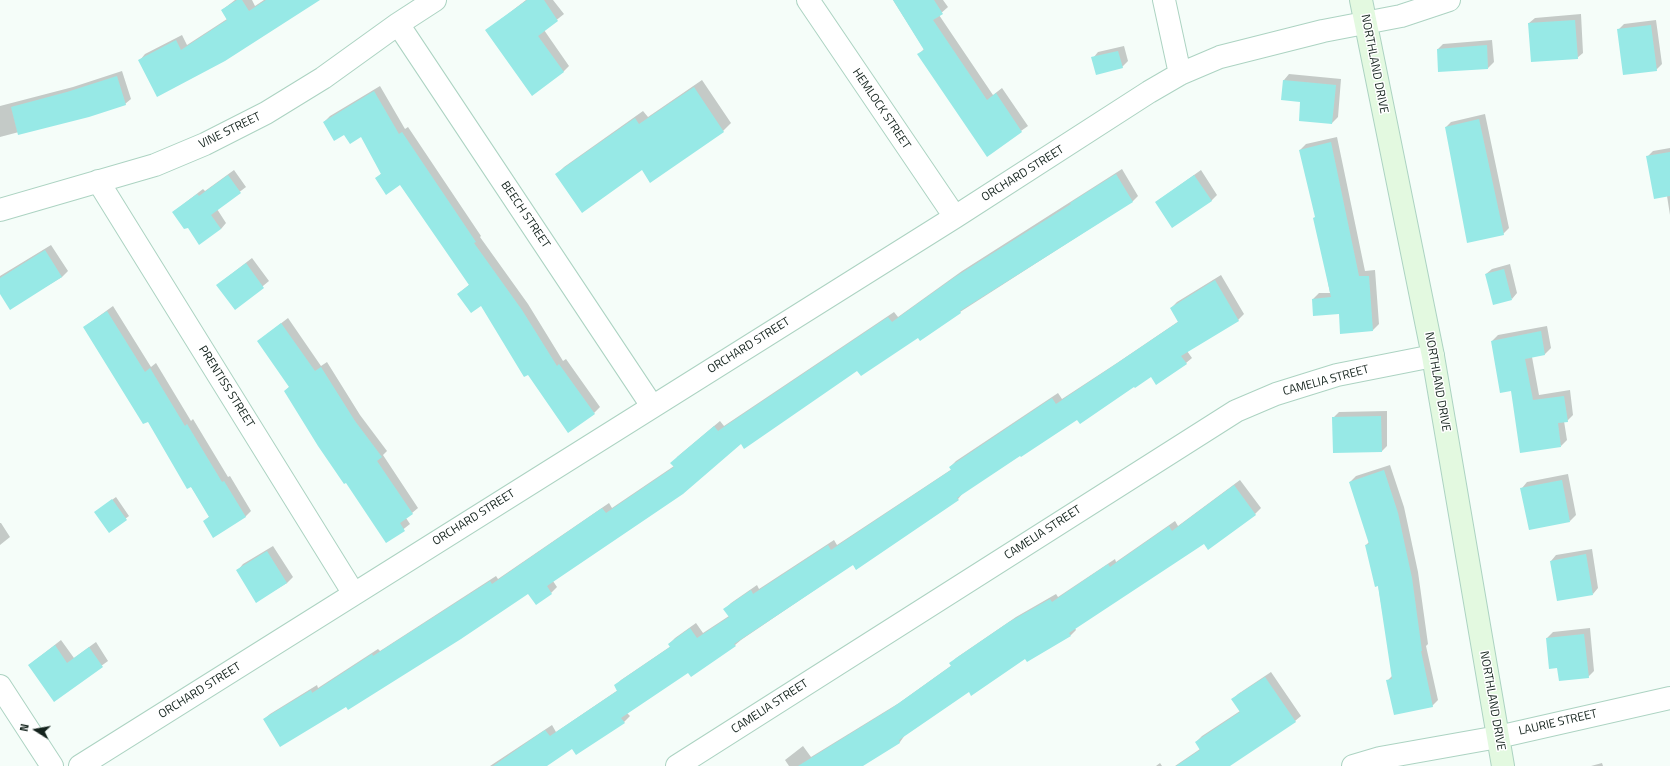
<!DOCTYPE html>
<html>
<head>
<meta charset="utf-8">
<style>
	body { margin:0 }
	#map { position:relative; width:1670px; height:766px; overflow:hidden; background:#f5fdf9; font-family:"Titillium Web",sans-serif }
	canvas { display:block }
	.north { position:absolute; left:16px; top:710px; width:40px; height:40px; -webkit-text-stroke:3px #fff; paint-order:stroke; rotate:281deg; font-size:11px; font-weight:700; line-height:16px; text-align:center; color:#14231d }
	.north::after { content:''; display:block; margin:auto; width:14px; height:18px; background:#14231d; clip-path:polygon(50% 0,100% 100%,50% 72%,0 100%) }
</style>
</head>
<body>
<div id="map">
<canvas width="1670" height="766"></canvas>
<div class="north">N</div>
</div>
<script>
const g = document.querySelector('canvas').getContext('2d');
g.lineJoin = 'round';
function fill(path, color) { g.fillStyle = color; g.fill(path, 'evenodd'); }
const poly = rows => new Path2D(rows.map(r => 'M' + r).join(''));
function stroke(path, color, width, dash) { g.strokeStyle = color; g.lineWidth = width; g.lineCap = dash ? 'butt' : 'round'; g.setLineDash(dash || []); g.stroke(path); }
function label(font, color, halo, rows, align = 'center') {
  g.font = font + ' "Titillium Web",sans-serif'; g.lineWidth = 3; g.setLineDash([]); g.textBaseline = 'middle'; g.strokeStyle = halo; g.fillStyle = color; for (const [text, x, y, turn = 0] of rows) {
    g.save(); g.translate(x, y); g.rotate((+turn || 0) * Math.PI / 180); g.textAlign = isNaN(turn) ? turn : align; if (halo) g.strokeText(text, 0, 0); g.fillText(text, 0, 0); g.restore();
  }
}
const shadow = poly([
	[235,0,252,0,255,6,264,0,318,0,225,60,140,60,145,54,182,35,187,45,227,19,222,10],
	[526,0,553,0,564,14,544,30,569,66,563,72,487,30],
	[893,0,943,0,948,7,939,15,993,95,1002,88,1028,126,987,155,919,54,924,49],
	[1581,14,1583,53,1577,58,1529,23,1535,18],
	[1656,20,1662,64,1656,70,1618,30,1624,24],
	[1492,40,1494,62,1488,68,1438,49,1443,44],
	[1124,46,1128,61,1122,67,1093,58,1098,52],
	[122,71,131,99,125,104,0,137,0,106,73,87],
	[1289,74,1341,79,1338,117,1332,123,1301,101,1282,99,1284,80],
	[702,80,731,123,723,131,642,169,556,175,564,167,643,111,648,117],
	[380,86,405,129,408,127,481,236,480,237,528,304,563,361,566,359,600,407,594,413,481,305,458,294,470,284,400,184,376,178,382,173,361,136,344,133,324,122,330,116],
	[1485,114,1509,228,1503,234,1446,127,1451,122],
	[1337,137,1365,271,1375,270,1379,324,1373,330,1313,299,1319,293,1330,293,1316,217,1300,150,1306,144],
	[1670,148,1670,215,1667,196,1647,157,1653,151],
	[1122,169,1138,196,1133,201,960,312,858,369,741,443,553,581,557,587,551,593,529,592,346,706,264,719,270,714,317,685,318,688,378,649,380,651,496,576,498,579,609,503,612,508,674,466,677,457,720,421,724,426,894,312,898,317,962,271],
	[234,170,246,187,217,209,226,223,221,229,188,227,173,212,203,189,205,191],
	[1201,170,1217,195,1211,201,1156,202],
	[51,245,68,271,62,277,10,308,0,292,0,276],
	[252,258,269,281,235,309,217,285],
	[1510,264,1517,293,1512,299,1486,274,1492,269],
	[1221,275,1244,314,1238,320,1187,351,1192,358,1186,363,1152,376,1077,418,963,493,958,499,856,569,853,564,741,640,735,645,688,671,627,713,630,716,624,722,572,747,546,766,490,766,552,725,556,732,618,690,615,686,621,680,671,646,669,644,675,638,696,623,703,633,729,616,725,609,731,603,757,585,759,589,834,540,837,545,952,469,950,467,956,461,1058,393,1062,399,1117,363,1179,321,1171,308,1177,302],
	[113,306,151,367,156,363,191,421,193,419,228,477,230,476,251,511,245,517,204,521,210,516,148,420,84,327],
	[288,318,321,366,327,362,360,415,387,451,383,455,418,508,406,518,410,524,387,542,285,391,290,386,258,341],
	[1547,326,1551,348,1545,354,1532,357,1539,395,1570,390,1573,415,1567,421,1564,421,1567,440,1561,446,1512,389,1492,341,1498,335],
	[1387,411,1387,446,1382,451,1333,418,1339,412],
	[1390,465,1404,507,1418,572,1428,644,1426,646,1438,700,1432,706,1387,681,1393,675,1378,585,1366,545,1369,542,1350,482,1356,476],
	[1568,474,1576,515,1570,521,1522,488,1527,482],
	[1240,480,1261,508,1255,514,1204,543,1075,628,1076,630,1071,635,1026,658,969,691,905,735,900,742,861,766,789,766,785,760,803,746,811,757,899,703,952,665,951,663,956,658,1016,617,1056,594,1058,597,1115,559,1116,562,1175,521,1178,526],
	[116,497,129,516,109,531,98,510],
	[0,523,1,523,10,537,0,545],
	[273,546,293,577,287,583,257,601,238,570,243,564],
	[1592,549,1598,588,1593,594,1551,561,1556,555],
	[1590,628,1594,671,1588,677,1558,667,1547,638,1553,632],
	[61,640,74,658,96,642,108,661,54,700,29,665],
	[1271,672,1301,716,1295,721,1228,766,1175,766,1200,749,1196,742,1202,736,1240,711,1233,699,1238,694],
	[1160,763,1162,766,1156,766],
	[1602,763,1603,766,1591,766]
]);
const building = poly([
	[237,0,242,0,249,11,266,0,320,0,225,61,157,97,138,60,176,40,181,50,227,20,221,10],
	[527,0,544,0,558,21,538,36,564,72,532,96,485,30],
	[893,0,934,0,943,14,933,20,987,100,996,93,1022,132,987,157,917,54,924,50],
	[1575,20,1578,59,1531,62,1528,23],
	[1651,25,1657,71,1623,75,1617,29],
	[1487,45,1488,69,1438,72,1437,49],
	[1118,51,1123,68,1096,75,1091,57],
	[117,76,126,105,89,117,18,135,11,107,67,92],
	[1283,80,1336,85,1332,124,1299,121,1300,102,1281,100],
	[694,87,724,132,650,183,642,170,582,213,555,174,635,118,639,124],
	[374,91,399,134,402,132,476,242,474,243,522,310,557,366,559,364,595,414,568,433,528,375,524,377,481,306,471,313,457,294,469,285,400,185,386,195,375,178,381,174,361,137,350,144,344,135,334,141,323,122],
	[1479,119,1504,235,1467,243,1445,127],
	[1331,142,1359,276,1369,276,1373,331,1340,334,1339,314,1313,316,1312,299,1331,297,1313,218,1315,217,1299,150],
	[1670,152,1670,196,1654,199,1646,156],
	[1116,174,1133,202,960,311,961,313,920,341,918,338,861,376,857,371,744,449,741,444,683,494,547,586,552,594,536,605,528,594,461,639,348,710,346,707,280,747,263,719,311,690,312,693,372,654,373,656,490,581,492,584,602,508,606,513,674,467,670,463,714,426,718,431,888,317,892,322,955,277,1071,204,1070,203],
	[228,175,241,193,211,215,221,229,199,245,188,228,184,229,172,212,197,194,199,196],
	[1194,175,1212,201,1172,228,1155,202],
	[45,250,62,277,10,310,0,294,0,278],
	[246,263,264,288,235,310,216,285],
	[1504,269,1512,300,1493,305,1485,274],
	[1215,280,1239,321,1181,356,1187,364,1156,385,1151,377,1135,388,1134,387,1080,424,1077,420,1021,457,1020,456,957,498,959,500,856,570,853,565,734,644,736,646,691,677,688,673,621,718,625,723,576,755,572,749,547,766,493,766,545,730,550,736,617,691,614,685,670,647,668,644,690,628,697,638,729,617,723,609,751,590,753,594,828,545,831,550,951,470,949,467,1052,398,1056,404,1110,368,1178,322,1170,308],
	[107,311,145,372,150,368,185,426,187,424,222,482,224,481,246,517,213,538,203,521,209,517,191,487,187,489,148,422,143,424,83,327],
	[281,323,315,371,321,367,355,421,382,457,377,461,413,514,400,523,405,531,386,543,346,483,344,484,318,446,284,391,289,387,257,341],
	[1541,331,1545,355,1525,359,1533,400,1564,396,1568,422,1558,423,1561,447,1520,453,1511,391,1500,393,1491,341],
	[1381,416,1382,452,1333,453,1332,417],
	[1384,470,1398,513,1412,578,1422,651,1421,651,1433,707,1394,715,1386,680,1392,679,1378,586,1375,587,1365,545,1369,544,1349,482],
	[1562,480,1570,522,1529,530,1520,488],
	[1234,485,1256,515,1208,550,1204,544,1069,633,1071,636,1027,662,1025,659,971,696,969,692,899,740,900,743,863,766,798,766,892,708,951,666,949,663,1009,622,1050,599,1052,602,1108,564,1110,567,1169,526,1172,531],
	[112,499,127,520,109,533,94,512],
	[267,551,287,583,256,603,236,570],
	[1586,554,1593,595,1557,601,1550,561],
	[1584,634,1589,678,1559,681,1557,668,1549,669,1546,638],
	[55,645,67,663,89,647,103,667,54,702,28,665],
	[1265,677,1296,722,1230,766,1176,766,1200,750,1195,742,1240,712,1231,699]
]);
const street = poly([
	[808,0,955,217],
	[1164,0,1180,74],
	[398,24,652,406],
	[98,181,354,594],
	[0,210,155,165,205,144,266,113,323,78,398,24,435,0],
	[0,686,52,766],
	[80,766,955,217,1149,92,1180,74,1220,57,1323,31,1401,16,1449,0],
	[677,766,1236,411,1276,394,1337,375,1433,356],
	[1353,766,1380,758,1498,737,1670,698]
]);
const secondary = poly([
	[1361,0,1433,356,1503,766]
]);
const streetNames = [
	["NORTHLAND DRIVE",1374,64,79],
	["HEMLOCK STREET",881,109,56],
	["VINE STREET",230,131,-26],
	["ORCHARD STREET",1023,174,-32],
	["BEECH STREET",525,215,56],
	["ORCHARD STREET",749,346,-32],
	["CAMELIA STREET",1326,381,-15],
	["NORTHLAND DRIVE",1437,382,80],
	["PRENTISS STREET",226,387,58],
	["ORCHARD STREET",474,518,-32],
	["CAMELIA STREET",1043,533,-33],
	["ORCHARD STREET",200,691,-32],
	["NORTHLAND DRIVE",1492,701,80],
	["CAMELIA STREET",770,707,-33],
	["LAURIE STREET",1558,723,-13]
];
fill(shadow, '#0003');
fill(building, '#97e9e6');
stroke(street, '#acd3c2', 24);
stroke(secondary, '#acd3c2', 24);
stroke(street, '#fff', 22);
stroke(secondary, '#e3f9e0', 22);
label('12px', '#14231d', '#fff', streetNames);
</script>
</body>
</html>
